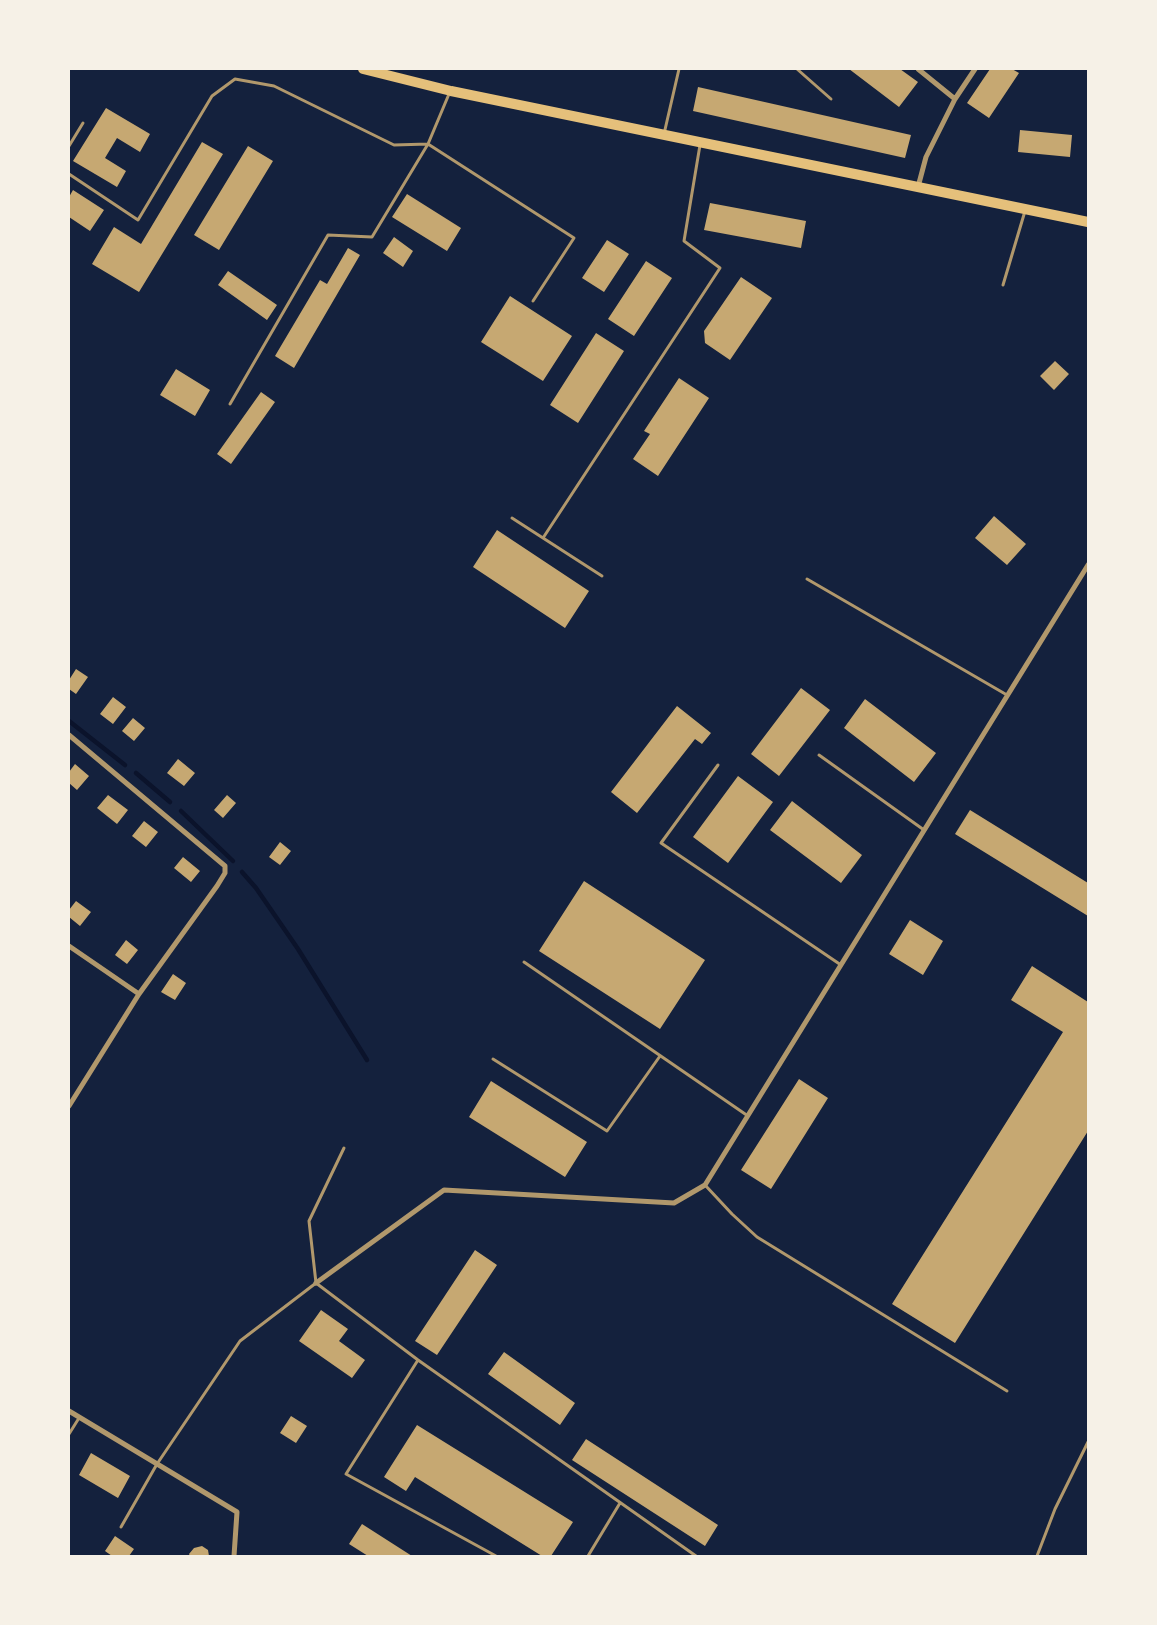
<!DOCTYPE html>
<html>
<head>
<meta charset="utf-8">
<style>
	body { margin:0 }
	#map { position:relative; width:1157px; height:1625px; overflow:hidden; background:#14213d; font-family:Raleway,sans-serif }
	canvas { display:block }
	.frame { position:absolute; inset:0; border:70px solid #f6f1e7; pointer-events:none }
</style>
</head>
<body>
<div id="map">
<canvas width="1157" height="1625"></canvas>
<div class="frame"></div>
</div>
<script>
const g = document.querySelector('canvas').getContext('2d');
g.lineJoin = 'round';
const poly = rows => new Path2D(rows.map(r => 'M' + r).join(''));
function stroke(path, color, width, dash) { g.strokeStyle = color; g.lineWidth = width; g.lineCap = dash ? 'butt' : 'round'; g.setLineDash(dash || []); g.stroke(path); }
function fill(path, color) { g.fillStyle = color; g.fill(path, 'evenodd'); }
const stream = poly([
	[69,721,125,765],
	[136,773,170,802],
	[181,811,233,861],
	[242,872,256,888,298,949,367,1060]
]);
const building = poly([
	[849,69,900,69,918,82,899,107],
	[990,69,1012,69,1019,73,989,118,967,103],
	[698,87,911,135,905,158,693,111],
	[106,108,150,134,140,152,117,138,105,158,126,171,117,187,73,161],
	[1020,130,1072,135,1070,157,1018,152],
	[202,142,223,154,139,292,92,264,114,227,141,244],
	[248,146,273,161,219,250,194,235],
	[73,190,104,210,90,231,69,217,69,197],
	[407,194,461,228,447,251,392,217],
	[710,203,806,221,801,248,704,230],
	[394,237,413,251,403,267,383,253],
	[607,240,629,254,604,292,582,278],
	[348,248,360,255,294,368,275,356,320,280,327,284],
	[646,261,672,278,634,336,608,319],
	[228,271,277,305,267,320,218,285],
	[741,277,772,298,730,360,705,343,704,331],
	[510,296,572,336,543,381,481,342],
	[596,333,624,351,578,423,550,405],
	[1055,361,1069,374,1054,390,1040,376],
	[176,369,210,390,195,416,160,395],
	[679,378,709,398,658,476,633,459,650,434,644,431],
	[261,392,275,402,231,464,217,454],
	[994,516,1026,544,1007,565,975,538],
	[497,530,589,591,565,628,473,567],
	[76,669,88,677,76,694,69,689,69,680],
	[801,688,830,710,779,776,751,754],
	[113,697,126,707,113,724,100,714],
	[865,699,936,753,914,782,844,728],
	[677,706,711,733,702,744,695,739,637,813,611,792],
	[133,718,145,728,134,741,122,731],
	[178,759,195,773,184,786,167,773],
	[75,764,89,776,77,790,69,783,69,772],
	[738,776,773,802,728,863,693,837],
	[108,795,128,810,117,824,97,808],
	[227,795,236,803,223,818,214,810],
	[792,801,862,855,841,883,770,830],
	[970,810,1088,883,1088,916,955,834],
	[144,821,158,832,146,847,132,836],
	[280,842,291,851,280,865,269,857],
	[183,857,200,871,191,882,174,868],
	[584,881,705,960,660,1029,539,951],
	[76,901,91,912,80,926,69,917,69,910],
	[910,920,943,941,923,975,889,954],
	[126,940,138,950,127,964,115,955],
	[1032,966,1088,1002,1088,1131,955,1343,892,1304,1063,1032,1011,1000],
	[173,974,186,983,175,1000,161,992],
	[799,1079,828,1098,771,1189,741,1170],
	[491,1081,587,1142,565,1177,469,1117],
	[475,1250,497,1265,437,1355,415,1341],
	[321,1310,348,1329,339,1341,365,1360,352,1378,299,1341],
	[504,1352,575,1403,560,1425,488,1374],
	[291,1416,307,1426,296,1443,280,1433],
	[417,1425,573,1522,551,1556,542,1556,415,1477,406,1491,384,1477],
	[586,1439,718,1525,705,1546,572,1460],
	[91,1453,130,1476,118,1498,79,1475],
	[362,1524,412,1556,368,1556,349,1544],
	[115,1536,134,1549,129,1556,112,1556,105,1551],
	[202,1546,208,1550,209,1556,190,1556,189,1554,194,1548]
]);
const service = poly([
	[797,69,831,99],
	[664,134,679,69],
	[69,146,83,123],
	[69,174,138,220,212,96,235,79,274,86,394,145,428,144,449,94],
	[1003,285,1025,211],
	[230,404,328,235,372,237,428,144,574,238,533,301],
	[512,518,543,538],
	[602,576,543,538,720,268,684,241,700,145],
	[807,579,1007,695],
	[819,755,924,830],
	[718,765,661,843,841,965],
	[524,962,748,1116],
	[493,1059,607,1131,660,1056],
	[344,1148,309,1221,316,1283,418,1360,696,1556],
	[705,1185,732,1214,757,1237,1007,1391],
	[418,1360,346,1474,496,1556],
	[69,1434,79,1418],
	[121,1527,157,1464,240,1341,316,1283],
	[588,1556,620,1503],
	[1037,1556,1055,1509,1088,1442]
]);
const minor = poly([
	[918,69,955,99],
	[918,187,926,157,955,99,975,69],
	[69,735,225,866,225,873,217,886,139,994,69,1106],
	[69,946,139,994],
	[316,1283,444,1190,674,1203,705,1185,1088,565],
	[69,1411,237,1512,234,1556]
]);
const primary = poly([
	[363,69,451,91,1088,222]
]);
stroke(stream, '#0b132b', 4.5);
fill(building, '#c6a872');
stroke(service, '#b1986c', 3);
stroke(minor, '#b1986c', 5);
stroke(primary, '#e5c07b', 10);
</script>
</body>
</html>
